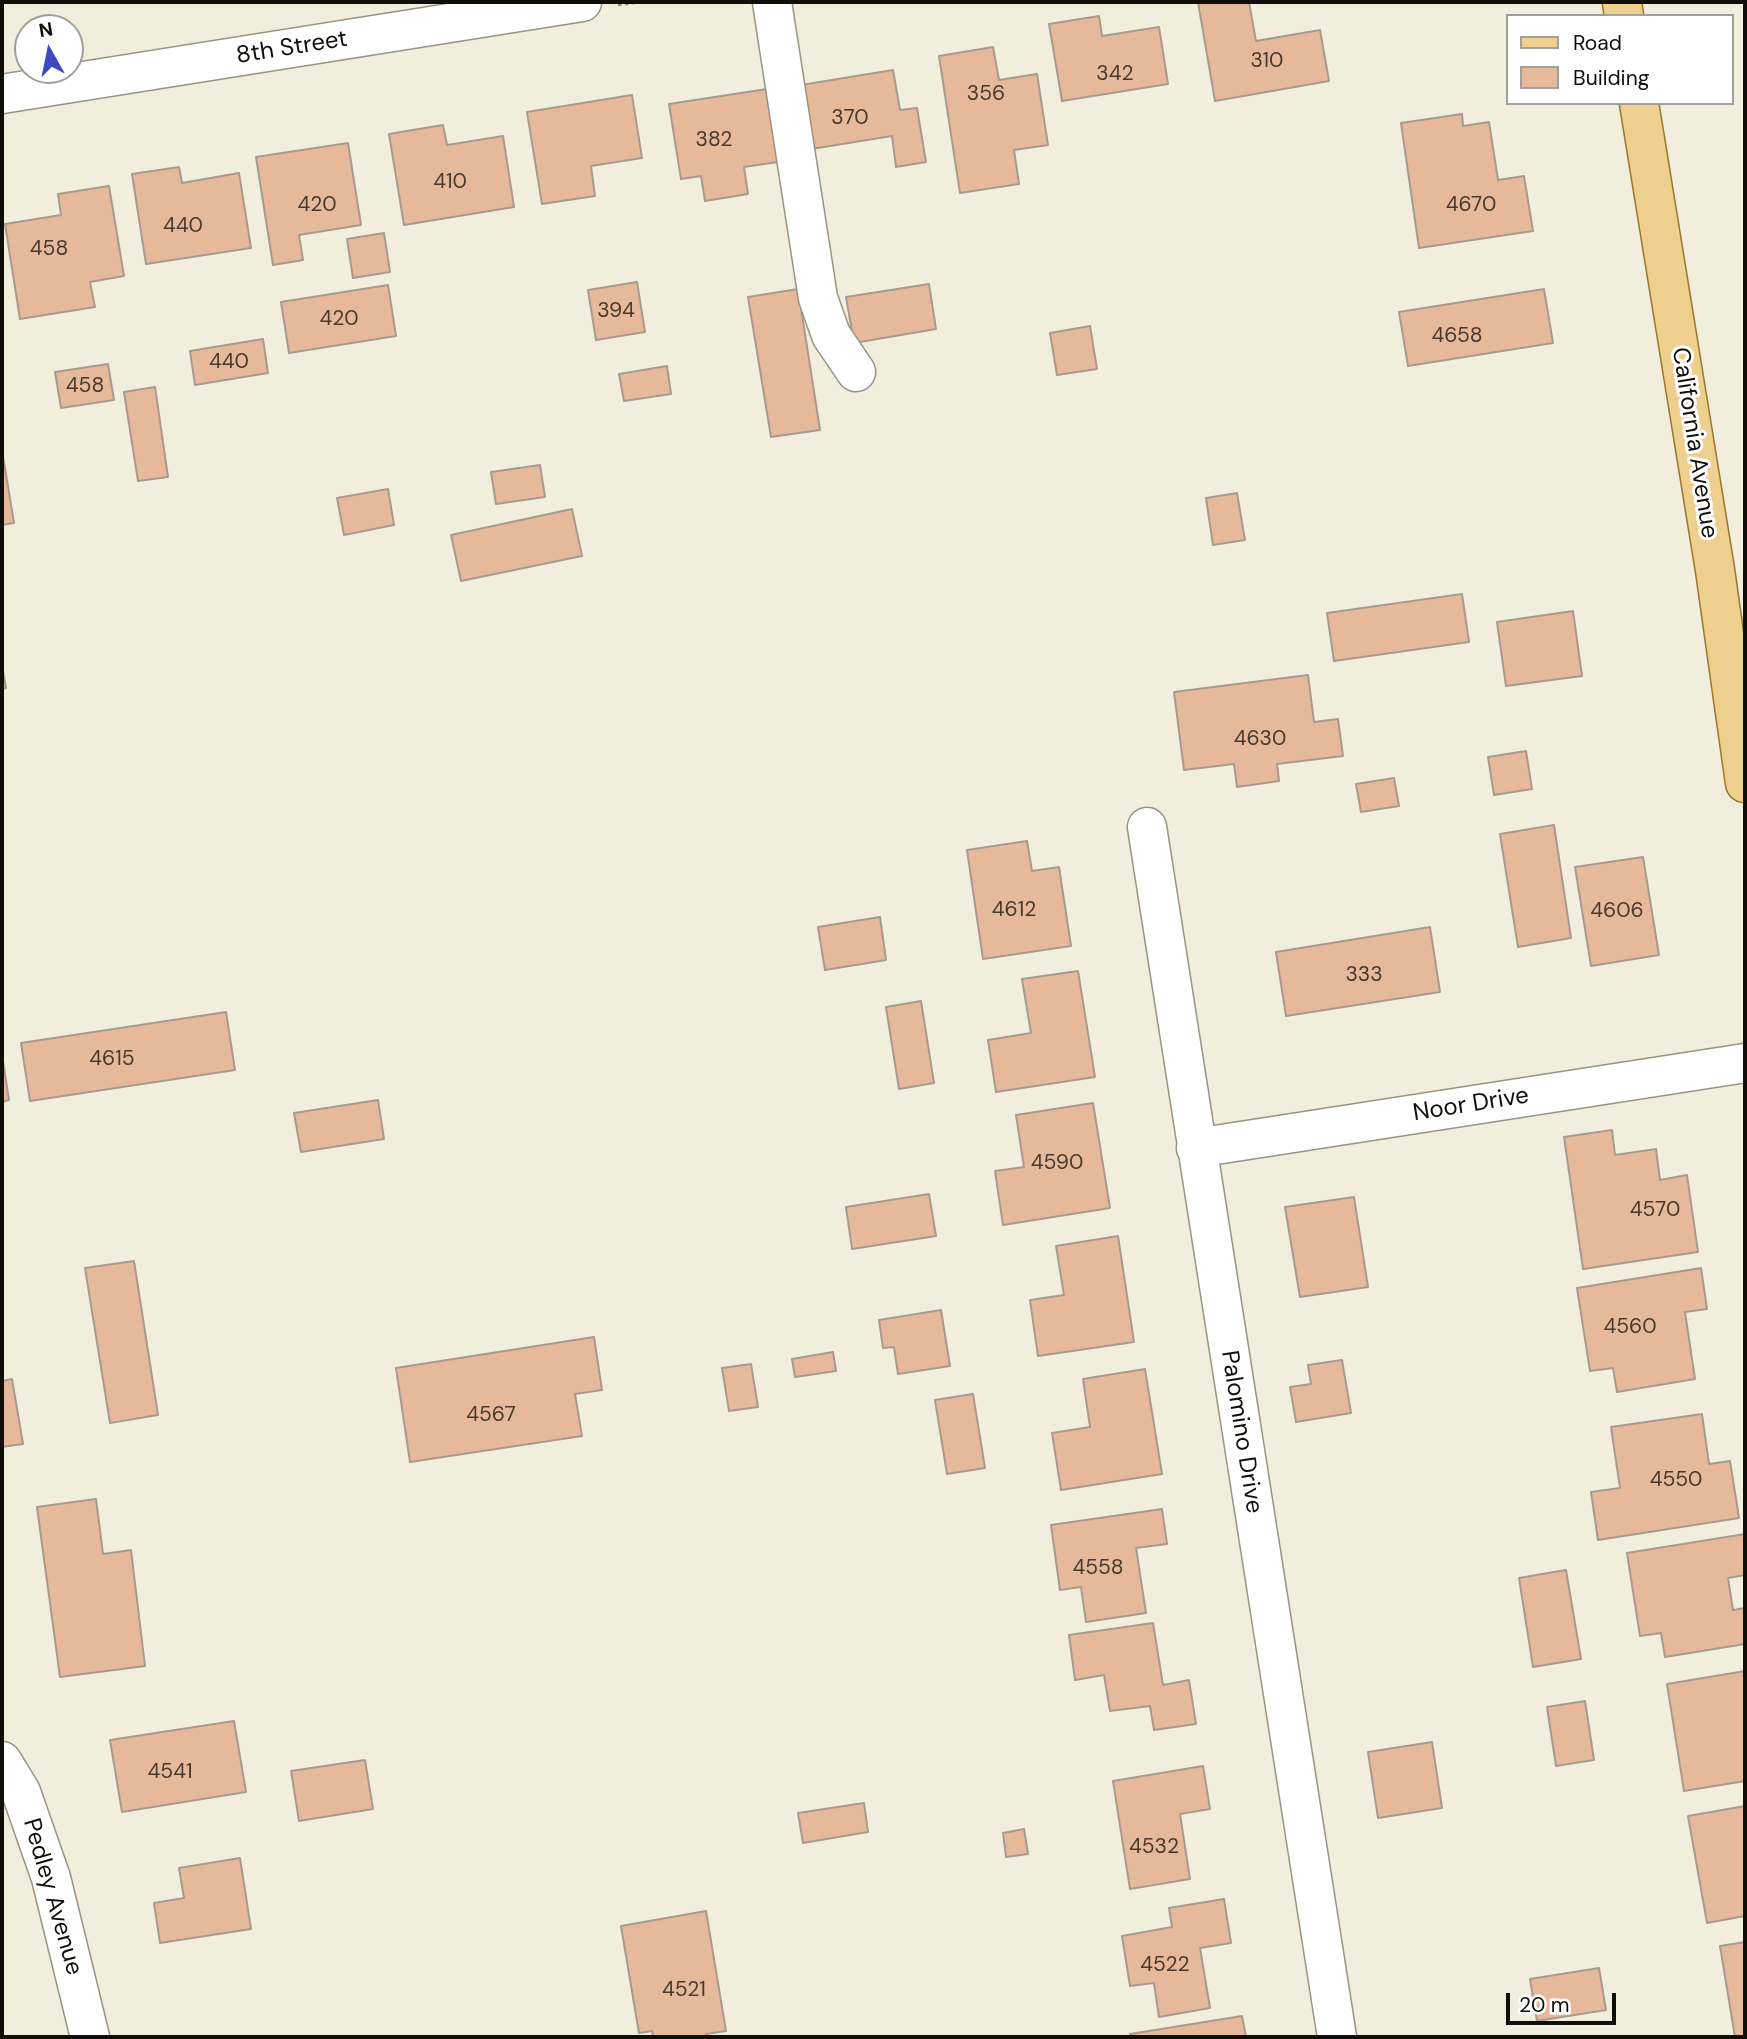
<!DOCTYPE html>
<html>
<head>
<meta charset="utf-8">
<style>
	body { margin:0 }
	#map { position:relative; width:1747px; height:2039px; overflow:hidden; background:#f2eedd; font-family:"DM Sans",sans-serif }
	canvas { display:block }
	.frame { position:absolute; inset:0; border:4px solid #100e08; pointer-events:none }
	.legend { position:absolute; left:1506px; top:14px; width:228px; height:91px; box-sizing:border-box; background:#fff; border:2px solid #9f9f9c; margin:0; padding:9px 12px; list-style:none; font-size:21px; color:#100e08 }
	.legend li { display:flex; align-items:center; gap:14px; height:35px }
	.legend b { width:35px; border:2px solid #9f9f9c }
	.north { position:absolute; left:14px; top:14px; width:70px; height:70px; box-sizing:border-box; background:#fff; border:2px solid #9f9f9c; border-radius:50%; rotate:351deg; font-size:19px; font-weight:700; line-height:28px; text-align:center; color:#100e08 }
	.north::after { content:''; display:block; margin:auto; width:24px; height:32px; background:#3e4abe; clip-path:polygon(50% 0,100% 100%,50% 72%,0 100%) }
	.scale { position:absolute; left:1506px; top:1993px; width:110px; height:32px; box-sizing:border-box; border:4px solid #100e08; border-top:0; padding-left:9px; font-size:21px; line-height:24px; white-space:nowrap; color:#100e08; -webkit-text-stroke:5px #fff; paint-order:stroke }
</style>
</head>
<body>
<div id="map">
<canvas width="1747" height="2039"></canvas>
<div class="frame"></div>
<ul class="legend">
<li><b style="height:9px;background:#eecf8d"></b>Road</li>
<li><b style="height:19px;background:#e7b99b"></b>Building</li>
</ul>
<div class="north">N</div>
<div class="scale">20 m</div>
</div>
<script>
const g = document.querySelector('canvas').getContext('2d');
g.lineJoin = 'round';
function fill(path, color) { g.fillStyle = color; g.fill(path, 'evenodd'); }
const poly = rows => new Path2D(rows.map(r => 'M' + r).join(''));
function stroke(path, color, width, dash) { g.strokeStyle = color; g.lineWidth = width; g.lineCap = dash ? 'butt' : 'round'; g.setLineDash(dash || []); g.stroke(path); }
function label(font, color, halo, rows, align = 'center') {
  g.font = font + ' "DM Sans",sans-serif'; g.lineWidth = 6; g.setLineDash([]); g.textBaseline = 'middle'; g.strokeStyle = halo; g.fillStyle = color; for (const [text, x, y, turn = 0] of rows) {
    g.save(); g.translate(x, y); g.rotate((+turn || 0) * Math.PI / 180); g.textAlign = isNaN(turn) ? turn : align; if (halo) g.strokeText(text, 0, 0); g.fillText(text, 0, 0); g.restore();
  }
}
const building = poly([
	[1198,2,1249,2,1256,41,1320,30,1329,81,1215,101,1198,2],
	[1099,16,1102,36,1159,27,1168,84,1062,101,1049,24,1099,16],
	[993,47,999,80,1037,74,1048,145,1014,150,1019,184,960,193,939,56,993,47],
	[893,70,900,110,917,108,926,162,896,167,892,136,805,150,795,86,893,70],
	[767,89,778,162,744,167,748,194,705,201,701,176,681,179,669,104,767,89],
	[632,95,642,158,591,166,595,196,542,204,527,112,632,95],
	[1462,114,1463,126,1489,122,1498,180,1524,176,1533,231,1419,248,1401,123,1462,114],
	[443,125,447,145,503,136,514,207,404,225,389,134,443,125],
	[348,143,361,225,299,235,303,260,273,265,256,157,348,143],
	[179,167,182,183,239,173,251,248,146,264,132,174,179,167],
	[109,186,124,276,90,282,95,307,20,319,5,224,61,215,58,194,109,186],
	[384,233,390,272,353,278,347,239,384,233],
	[637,282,645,332,596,340,588,290,637,282],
	[929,284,936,329,854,343,846,297,929,284],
	[388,285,396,336,289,353,281,302,388,285],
	[798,289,820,430,771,437,748,297,798,289],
	[1544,289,1553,343,1408,366,1399,312,1544,289],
	[1090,326,1097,369,1057,375,1050,333,1090,326],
	[263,339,268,373,195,385,190,351,263,339],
	[108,364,114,400,61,408,55,372,108,364],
	[667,366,671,394,624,401,619,374,667,366],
	[155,387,168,477,138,481,124,392,155,387],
	[2,450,14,523,2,525,2,450],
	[540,465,545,497,496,504,491,472,540,465],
	[388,489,394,525,344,535,337,498,388,489],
	[1237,493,1245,540,1213,545,1206,498,1237,493],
	[572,509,582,556,461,581,451,535,572,509],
	[1462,594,1469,642,1334,661,1327,613,1462,594],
	[1573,611,1582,676,1506,686,1497,622,1573,611],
	[2,665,6,688,2,689,2,665],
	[1308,675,1314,722,1338,719,1343,756,1277,764,1279,781,1237,787,1234,764,1184,770,1174,692,1308,675],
	[1526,751,1532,789,1494,795,1488,757,1526,751],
	[1394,778,1399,806,1361,812,1356,784,1394,778],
	[1554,825,1571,938,1518,947,1500,834,1554,825],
	[1027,841,1032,871,1059,867,1071,946,983,959,967,850,1027,841],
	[1643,857,1659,955,1591,966,1575,867,1643,857],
	[880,917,886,960,825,970,818,927,880,917],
	[1430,927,1440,992,1286,1016,1276,952,1430,927],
	[1078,971,1095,1077,996,1092,988,1040,1031,1033,1022,979,1078,971],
	[921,1001,934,1083,899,1089,886,1007,921,1001],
	[226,1012,235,1070,30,1101,21,1043,226,1012],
	[2,1055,9,1100,2,1102,2,1055],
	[378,1100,384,1139,301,1152,294,1113,378,1100],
	[1093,1103,1110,1208,1003,1225,995,1171,1024,1167,1016,1115,1093,1103],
	[1612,1130,1615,1155,1656,1149,1660,1180,1687,1175,1698,1252,1583,1269,1564,1137,1612,1130],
	[929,1194,936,1236,852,1249,846,1207,929,1194],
	[1354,1197,1368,1287,1300,1297,1285,1207,1354,1197],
	[1118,1236,1134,1342,1038,1356,1030,1300,1064,1295,1056,1246,1118,1236],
	[134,1261,158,1415,110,1423,85,1268,134,1261],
	[1701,1268,1707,1309,1685,1312,1695,1379,1617,1392,1613,1368,1590,1371,1577,1288,1701,1268],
	[941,1310,950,1366,898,1374,894,1347,883,1348,879,1320,941,1310],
	[594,1337,602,1390,575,1394,582,1436,410,1462,396,1368,594,1337],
	[833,1352,836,1371,795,1377,792,1359,833,1352],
	[1342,1360,1351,1413,1296,1422,1290,1387,1311,1384,1308,1365,1342,1360],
	[751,1364,758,1407,729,1411,722,1368,751,1364],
	[1145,1369,1162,1474,1061,1490,1052,1433,1090,1427,1083,1379,1145,1369],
	[12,1379,23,1444,2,1447,2,1381,12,1379],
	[973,1394,985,1468,947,1474,935,1400,973,1394],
	[1702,1414,1709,1464,1730,1461,1739,1518,1598,1540,1591,1492,1620,1488,1611,1427,1702,1414],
	[96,1499,103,1554,131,1550,145,1666,60,1677,37,1507,96,1499],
	[1162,1509,1167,1544,1136,1548,1146,1613,1086,1622,1081,1587,1060,1590,1051,1525,1162,1509],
	[1745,1534,1745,1575,1728,1578,1733,1610,1745,1608,1745,1644,1665,1657,1661,1633,1640,1636,1627,1553,1745,1534],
	[1566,1570,1581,1659,1533,1667,1519,1578,1566,1570],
	[1153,1623,1163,1685,1189,1680,1196,1724,1154,1730,1150,1706,1110,1711,1104,1675,1075,1680,1069,1635,1153,1623],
	[1745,1671,1745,1781,1684,1791,1667,1684,1745,1671],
	[1585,1701,1594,1760,1556,1766,1547,1707,1585,1701],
	[234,1721,246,1792,122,1812,110,1740,234,1721],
	[1432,1742,1442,1808,1378,1818,1368,1752,1432,1742],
	[365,1760,373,1809,299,1821,291,1771,365,1760],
	[1203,1766,1210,1809,1180,1814,1190,1879,1130,1889,1113,1781,1203,1766],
	[864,1803,868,1832,803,1843,798,1813,864,1803],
	[1745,1806,1745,1916,1707,1923,1688,1816,1745,1806],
	[1024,1829,1028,1854,1006,1857,1003,1833,1024,1829],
	[240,1858,251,1929,160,1943,154,1903,184,1898,179,1868,240,1858],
	[1224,1899,1231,1943,1200,1948,1210,2008,1159,2017,1154,1983,1130,1986,1122,1936,1172,1927,1169,1908,1224,1899],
	[706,1911,726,2031,706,2034,706,2037,653,2037,652,2031,639,2033,621,1926,706,1911],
	[1745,1942,1745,2037,1735,2037,1720,1946,1745,1942],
	[1599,1968,1606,2010,1537,2021,1530,1979,1599,1968],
	[1242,2016,1246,2037,1130,2037,1130,2034,1242,2016]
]);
const path = poly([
	[618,4,634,2]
]);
const minor = poly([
	[772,2,818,298,831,335,856,372],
	[2,94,582,2],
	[1147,827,1337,2037],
	[1196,1148,1745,1063],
	[2,1761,21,1792,51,1878,90,2037]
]);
const major = poly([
	[1622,2,1624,16],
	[1639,103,1715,570,1745,783]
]);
const numberNames = [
	["310",1267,61],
	["342",1115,74],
	["356",986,94],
	["370",850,118],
	["382",714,140],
	["410",450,182],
	["420",317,205],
	["4670",1471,205],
	["440",183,226],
	["458",49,249],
	["394",616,311],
	["420",339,319],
	["4658",1457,336],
	["440",229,362],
	["458",85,386],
	["4630",1260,739],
	["4612",1014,910],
	["4606",1617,911],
	["333",1364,975],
	["4615",112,1059],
	["4590",1057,1163],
	["4570",1655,1210],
	["4560",1630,1327],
	["4567",491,1415],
	["4550",1676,1480],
	["4558",1098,1568],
	["4541",170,1772],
	["4532",1154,1847],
	["4522",1165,1965],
	["4521",684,1990]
];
const streetNames = [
	["8th Street",292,48,-9],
	["California Avenue",1694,443,81],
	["Noor Drive",1471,1105,-9],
	["Palomino Drive",1241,1432,81],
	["Pedley Avenue",52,1897,74]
];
fill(building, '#e7b99b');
stroke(building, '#a99a90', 2);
stroke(minor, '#989484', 41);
stroke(major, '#98772d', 41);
stroke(path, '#8a877b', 4.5, [3.5, 3.5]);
stroke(minor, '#fff', 38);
stroke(major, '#eecf8d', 38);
label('21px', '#46392d', null, numberNames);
label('24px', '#100e08', '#fff', streetNames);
</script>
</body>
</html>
